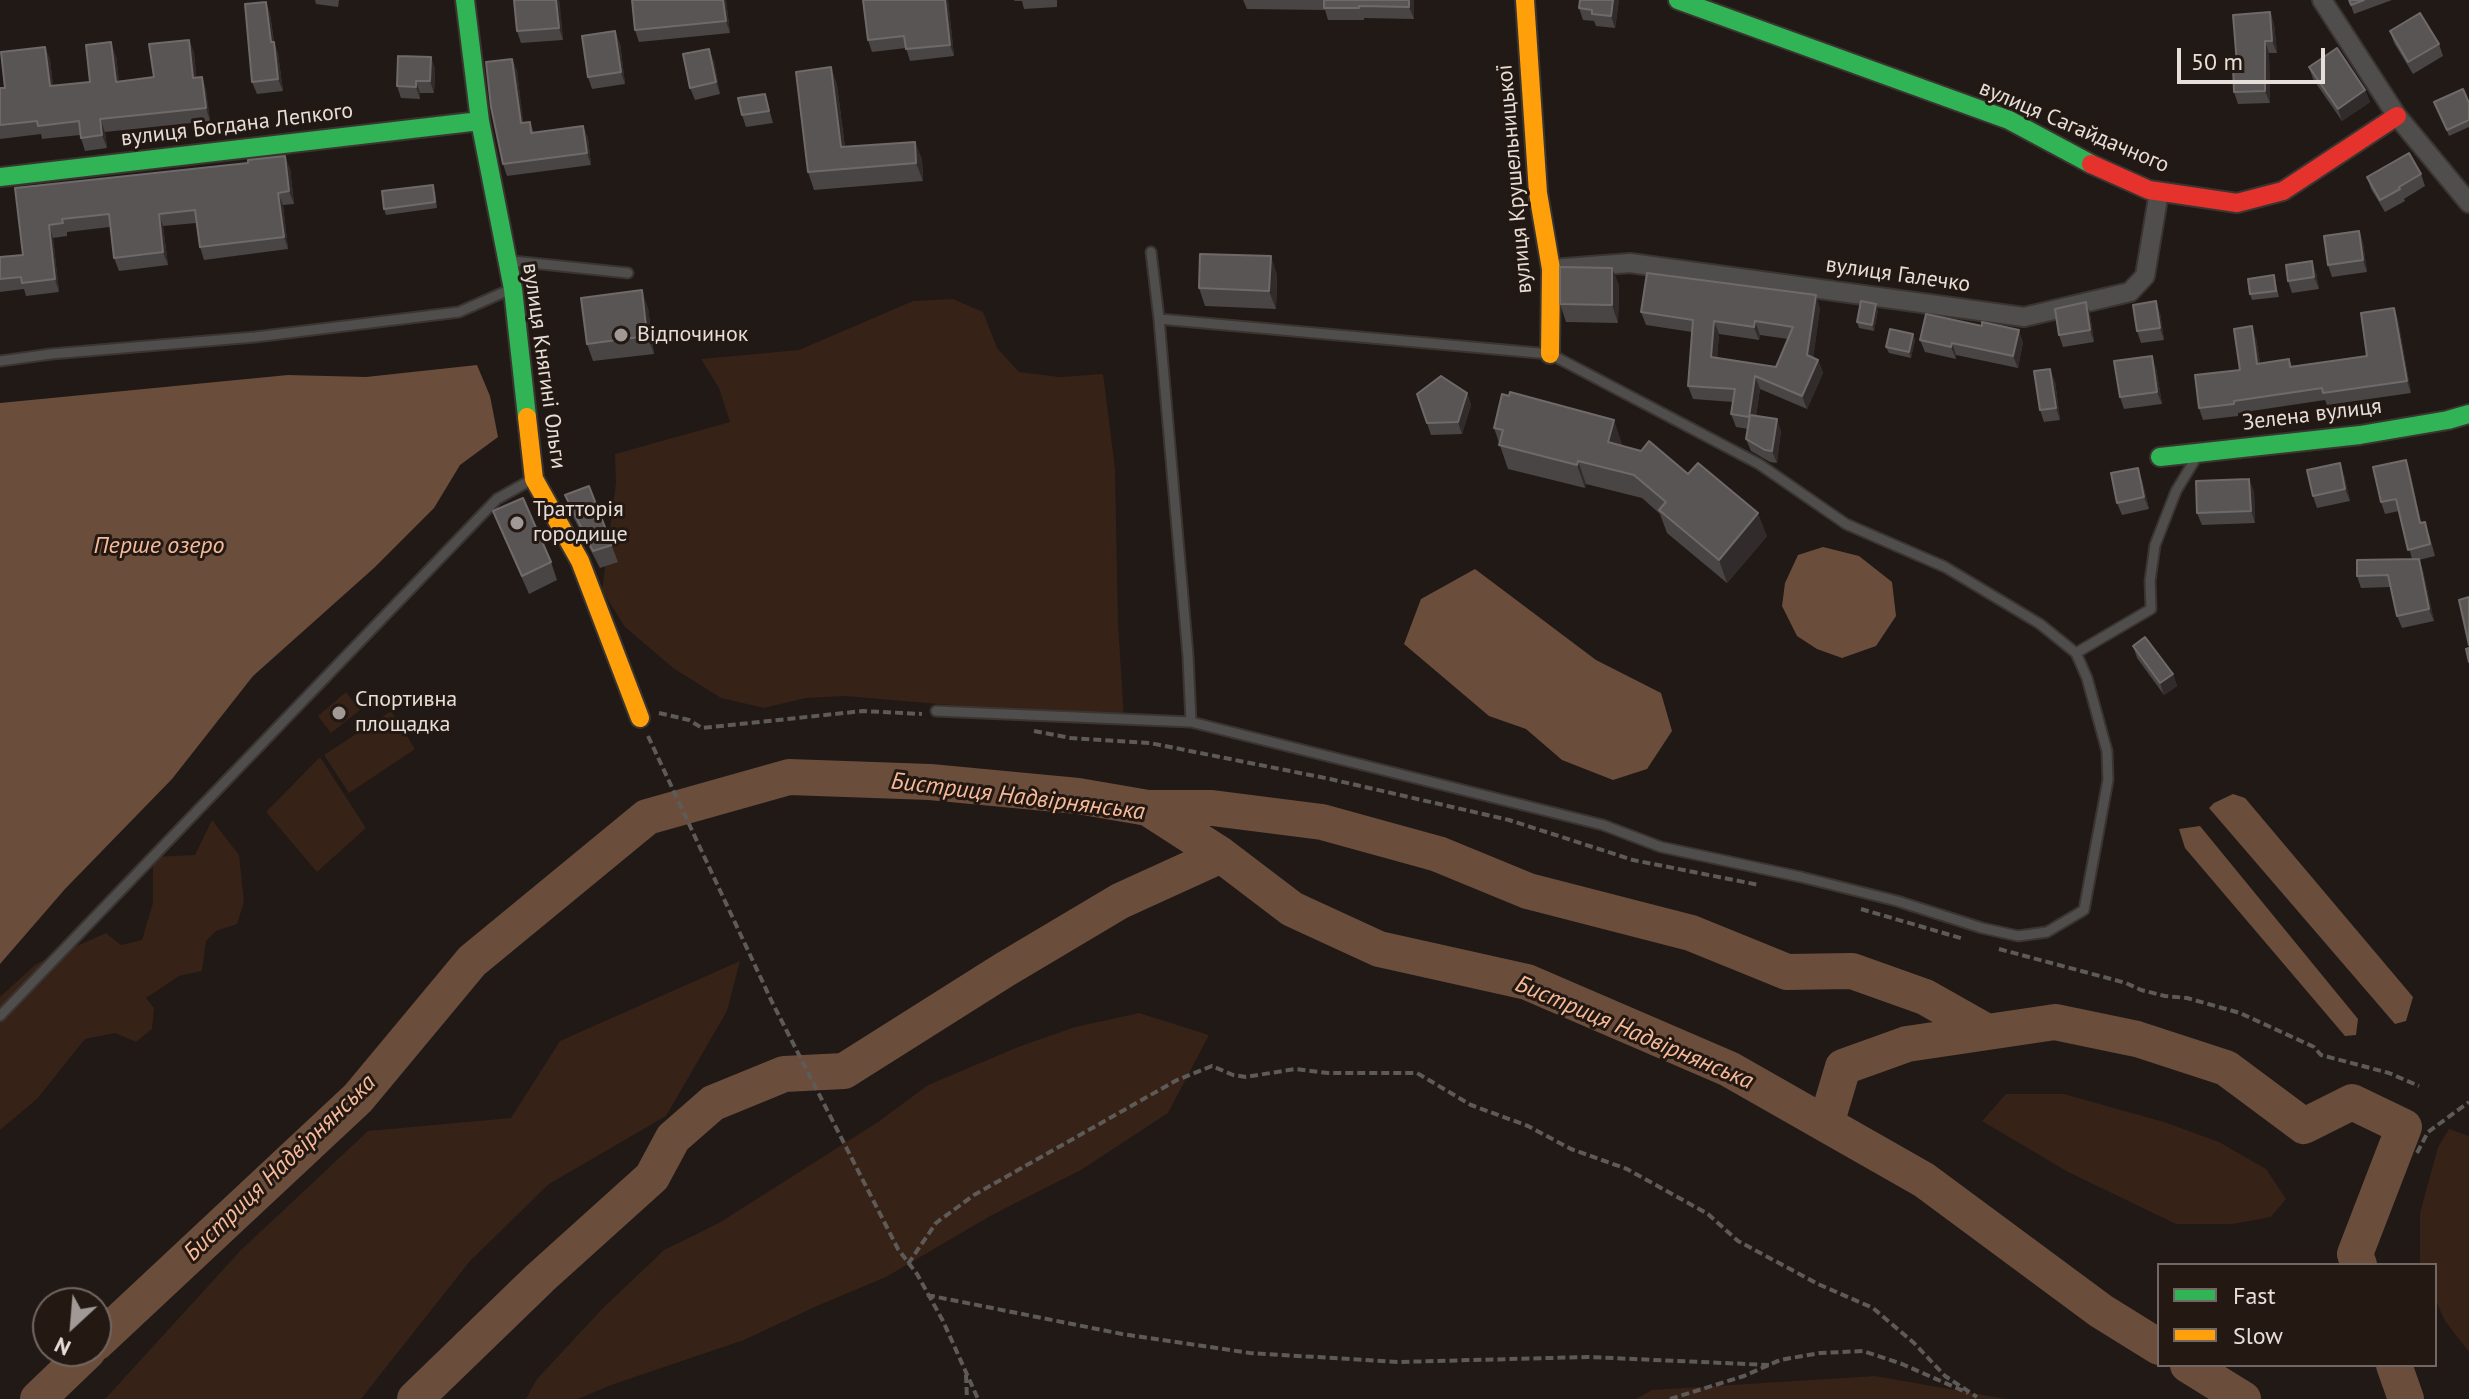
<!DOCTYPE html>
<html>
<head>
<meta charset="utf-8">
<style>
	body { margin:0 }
	#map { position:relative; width:2469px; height:1399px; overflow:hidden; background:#201916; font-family:"PT Sans",sans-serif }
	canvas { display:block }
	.legend { position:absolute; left:2157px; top:1263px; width:280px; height:104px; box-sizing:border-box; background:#241812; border:2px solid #726762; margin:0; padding:10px 14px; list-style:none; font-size:24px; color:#e6ded9 }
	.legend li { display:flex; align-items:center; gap:16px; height:40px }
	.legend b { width:40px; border:2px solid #726762 }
	.north { position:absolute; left:32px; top:1287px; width:80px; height:80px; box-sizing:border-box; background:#241812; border:2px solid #726762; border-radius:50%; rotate:206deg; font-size:22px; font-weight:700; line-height:32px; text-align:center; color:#e6ded9 }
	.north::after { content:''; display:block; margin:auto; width:28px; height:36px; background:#a19995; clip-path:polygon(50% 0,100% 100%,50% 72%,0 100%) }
	.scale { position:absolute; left:2177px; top:48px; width:148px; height:36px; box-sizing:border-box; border:4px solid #e6ded9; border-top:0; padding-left:10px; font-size:24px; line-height:28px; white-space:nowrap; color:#e6ded9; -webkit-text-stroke:6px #241812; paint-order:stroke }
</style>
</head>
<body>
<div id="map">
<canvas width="2469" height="1399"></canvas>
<ul class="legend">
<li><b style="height:10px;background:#30b455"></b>Fast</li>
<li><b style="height:10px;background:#ff9f0a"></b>Slow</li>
</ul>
<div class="north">N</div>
<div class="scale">50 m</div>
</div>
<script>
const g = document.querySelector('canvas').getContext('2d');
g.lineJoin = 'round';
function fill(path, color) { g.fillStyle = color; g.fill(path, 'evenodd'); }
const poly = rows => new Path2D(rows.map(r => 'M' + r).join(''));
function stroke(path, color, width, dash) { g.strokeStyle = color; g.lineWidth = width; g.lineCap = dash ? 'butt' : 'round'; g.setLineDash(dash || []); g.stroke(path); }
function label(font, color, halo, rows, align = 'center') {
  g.font = font + ' "PT Sans",sans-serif'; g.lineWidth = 6; g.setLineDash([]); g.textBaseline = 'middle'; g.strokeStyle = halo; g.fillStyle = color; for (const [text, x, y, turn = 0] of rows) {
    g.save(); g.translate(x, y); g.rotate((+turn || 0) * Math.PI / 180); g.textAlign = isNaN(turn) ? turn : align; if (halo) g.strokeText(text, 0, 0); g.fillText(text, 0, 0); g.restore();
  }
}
const green = poly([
	[953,299,983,312,997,348,1019,372,1060,377,1103,374,1115,469,1118,623,1124,720,845,696,806,698,764,708,721,698,673,668,625,627,602,591,616,483,615,454,730,422,719,388,701,359,799,350,913,301],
	[346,692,360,710,331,733,318,716],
	[391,711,415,749,349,793,324,755],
	[320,757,366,828,317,872,266,812],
	[212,820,239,855,244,902,237,924,216,931,206,941,202,971,179,976,146,998,154,1008,152,1029,136,1042,115,1033,85,1039,37,1099,0,1130,0,997,36,964,106,933,121,945,142,940,153,903,153,857,195,855],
	[740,961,727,1011,666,1116,549,1184,470,1261,361,1399,105,1399,241,1250,368,1131,511,1118,560,1041],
	[1139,1013,1209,1035,1168,1113,1081,1170,992,1215,886,1277,817,1306,744,1340,611,1385,578,1399,526,1399,537,1379,603,1308,664,1250,719,1223,878,1122,928,1085,1018,1047,1075,1027],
	[2006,1094,2064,1094,2164,1122,2219,1142,2266,1169,2286,1199,2271,1217,2233,1224,2176,1224,2068,1172,1982,1121],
	[2449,1129,2469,1136,2469,1352,2445,1321,2435,1299,2435,1265,2420,1264,2420,1213,2438,1147],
	[1875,1376,2006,1399,1636,1399,1652,1390]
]);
const water = poly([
	[477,365,490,396,498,437,460,465,434,508,374,568,253,676,172,779,65,889,0,964,0,403,288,375,366,377],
	[1823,547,1859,556,1892,582,1896,616,1876,646,1842,658,1817,649,1797,636,1782,606,1785,583,1798,555],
	[1475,569,1596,660,1661,693,1672,731,1647,769,1613,780,1562,760,1526,729,1489,716,1404,644,1421,599],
	[2233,794,2245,798,2413,997,2406,1021,2395,1024,2209,808,2214,803],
	[2200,826,2358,1019,2356,1035,2345,1036,2185,848,2179,829]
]);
const river = poly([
	[1148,808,1212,808,1322,822,1438,854,1528,891,1691,933,1787,972,1852,971,1925,997,1987,1032],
	[1826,1124,1843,1067,1907,1044,2055,1022,2137,1039,2226,1068,2304,1126,2352,1102,2404,1127,2355,1254,2359,1265],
	[96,1343,358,1098,472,961,647,817,789,777,930,782,1078,796,1148,808,1221,855,1292,909,1379,949,1527,982,1729,1069,1924,1180,2101,1311,2159,1347],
	[2188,1365,2243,1399],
	[2394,1365,2406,1399],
	[38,1399,88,1351],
	[415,1399,540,1278,652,1177,673,1138,713,1103,784,1074,844,1071,1004,970,1120,901,1221,855]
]);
const path = poly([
	[659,713,689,720,702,728,863,711,922,714],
	[1034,731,1071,738,1150,743,1330,779,1509,820,1633,860,1759,885],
	[648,736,772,1002,898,1249,917,1274,943,1321,978,1399],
	[1861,909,1964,939],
	[1999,949,2126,983,2141,990,2165,996,2187,998,2240,1013,2314,1047,2321,1055,2389,1073,2419,1086],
	[2417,1153,2428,1132,2469,1102],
	[908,1264,936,1223,974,1195,1177,1080,1212,1066,1233,1075,1246,1077,1295,1069,1328,1073,1417,1073,1471,1105,1528,1126,1571,1149,1627,1169,1708,1214,1738,1241,1818,1284,1873,1308,1914,1343,1945,1376,1977,1397],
	[927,1295,1122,1334,1250,1353,1398,1362,1588,1357,1769,1365],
	[966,1375,967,1399],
	[1670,1399,1744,1376,1780,1360,1820,1353,1863,1351,1902,1364,1968,1393]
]);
const lane = poly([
	[1151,252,1159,319,1188,656,1191,722],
	[512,261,628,273],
	[1159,319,1550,354,1759,464,1846,524,1945,567,2040,624,2076,653],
	[0,361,51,354,255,337,459,312,509,290],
	[936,711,1191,722,1603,825,1661,847,1801,877,1897,901,1982,928,2018,936,2047,932,2084,910,2108,780,2107,751,2087,678,2076,653,2151,609,2150,581,2155,545,2176,491,2196,458],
	[0,1016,497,499,531,480]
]);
const street = poly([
	[2322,0,2397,116,2469,203],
	[1551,269,1630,263,2024,317,2130,292,2145,276,2159,192]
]);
const fast = poly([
	[465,0,480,121,513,289,527,417],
	[1678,0,2009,120,2091,164],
	[0,177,480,121],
	[2160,457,2360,435,2448,420,2469,414]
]);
const slow = poly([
	[1525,0,1538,193,1551,269,1550,354],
	[527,417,534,479,580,561,640,718]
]);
const jam = poly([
	[2091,164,2149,190,2237,203,2283,191,2397,116]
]);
const wall = poly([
	[315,0,339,0,338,7,316,4],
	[514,0,559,0,563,40,521,43,517,31],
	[632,0,726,0,730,33,639,42,635,30],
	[948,0,954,56,910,61,906,48,872,52,868,40],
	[1014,0,1057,0,1057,7,1024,9,1022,1,1015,1],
	[1243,0,1414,0,1414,19,1364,18,1364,20,1328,20,1325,10,1247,9],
	[1580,0,1619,0,1615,28,1596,26,1594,21,1583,20,1579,8],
	[2349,0,2392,0,2354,14],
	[266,2,270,14,274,42,278,54,283,91,257,94,252,82,250,45],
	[2270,12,2274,24,2277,53,2269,53,2270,103,2238,104,2234,92,2237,64],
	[2390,31,2439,44,2443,56,2413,74,2394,43],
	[189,40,194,53,196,78,202,77,206,90,210,121,105,132,107,148,85,151,80,135,42,139,41,134,0,139,0,88,5,88,45,47,50,60,53,86,90,82,116,56,119,81,154,77],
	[620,43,625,84,592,89,588,77],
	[431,57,435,69,434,93,420,93,420,99,401,98,397,86],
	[512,59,517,71,523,123,530,122,534,133,583,126,588,138,591,165,507,176,503,164],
	[714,61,720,94,695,100,690,88],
	[831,67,837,85,845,147,915,142,922,160,923,181,814,190,808,172],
	[2309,67,2365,90,2370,102,2342,121,2313,79],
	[765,94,773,123,746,127,742,115],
	[2434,102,2469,103,2469,127,2449,136],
	[290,168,294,204,283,205,288,249,204,260,200,247,196,223,163,226,168,265,119,271,114,258,110,227,67,232,67,236,53,238,59,292,26,296,24,289,0,292,0,257,23,255,15,188],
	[2421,174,2425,186,2404,199,2405,201,2385,212,2371,189,2367,177],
	[435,191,437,208,386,215,384,209],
	[2359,231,2363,243,2367,272,2332,277,2328,265],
	[1612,268,1619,286,1618,323,1566,322,1560,304],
	[2316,273,2319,289,2292,293,2288,281],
	[1277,274,1276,309,1205,306,1199,288],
	[2274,275,2279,297,2252,300,2250,294],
	[648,308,654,354,593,361,587,344],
	[1820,308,1813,357,1818,360,1823,373,1807,409,1760,389,1756,416,1781,431,1777,463,1770,462,1751,451,1746,439,1748,429,1736,427,1731,414,1733,402,1693,399,1688,386,1692,332,1646,325,1641,312],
	[1719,334,1759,340,1760,335,1788,339,1776,367,1717,358],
	[2394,308,2398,320,2411,393,2327,405,2325,400,2238,413,2238,416,2203,420,2199,408,2240,370,2256,338,2260,363,2289,359,2292,366,2367,356],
	[1878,310,1874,331,1859,328,1857,322],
	[2160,313,2164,340,2141,343,2137,331],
	[2090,314,2094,342,2063,347,2059,335],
	[1913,334,1915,340,1911,358,1889,353,1886,347],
	[1920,340,2023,342,2018,368,1956,355,1956,359,1925,352],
	[2156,368,2162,404,2124,409,2120,397],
	[2055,381,2060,420,2044,422,2040,410],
	[1467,393,1471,405,1462,434,1431,435,1427,423],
	[1494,428,1622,444,1622,446,1688,474,1767,536,1727,583,1667,533,1660,514,1642,498,1586,484,1585,488,1508,469],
	[2406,460,2410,472,2421,523,2429,534,2435,556,2419,560,2423,571,2434,621,2402,628,2397,616,2391,587,2361,588,2357,576,2412,559,2399,511,2385,514,2381,502],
	[2344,475,2350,501,2317,508,2313,496],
	[2142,480,2149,509,2122,515,2117,503],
	[589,486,618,562,600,568,571,513,565,495],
	[2254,491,2255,523,2202,525,2197,513],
	[493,511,551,562,557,580,529,594,500,529],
	[2133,646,2173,674,2177,686,2164,695,2137,658]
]);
const shadedWall = poly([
	[556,0,559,0,560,4,563,40,559,28],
	[723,0,726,0,730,33,726,21],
	[945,0,948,0,954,56,950,45],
	[1409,0,1414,0,1414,19,1409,7],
	[1613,0,1619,0,1615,28,1611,16],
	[266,2,270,14,275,54,271,42],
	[2270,12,2274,24,2277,53,2272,41],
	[615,31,620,43,625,84,621,72],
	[189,40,194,53,198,92,193,78],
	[2265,41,2269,53,2270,103,2265,91],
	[111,42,116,56,121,95,116,82],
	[274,42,278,54,283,91,278,79],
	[45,47,50,60,55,99,50,86],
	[709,49,714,61,720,94,716,82],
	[431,57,435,69,434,93,430,81],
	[512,59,517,71,525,135,521,123],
	[831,67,837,85,847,165,841,147],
	[202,77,206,90,210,121,206,108],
	[416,81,420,93,420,99,416,87],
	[2365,90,2370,102,2342,121,2338,109],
	[100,119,105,132,107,148,102,135],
	[583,126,588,138,591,165,587,153],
	[915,142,922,160,923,181,916,163],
	[285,156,290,168,294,204,289,191],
	[278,193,283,205,288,249,284,237],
	[159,214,163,226,168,265,163,252],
	[49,225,53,238,59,292,55,279],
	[2359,231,2363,243,2367,272,2363,260],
	[1271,256,1277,274,1276,309,1269,291],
	[2312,261,2316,273,2319,289,2314,277],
	[1612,268,1619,286,1618,323,1612,305],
	[642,290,648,308,654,354,647,336],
	[1816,295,1820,308,1812,368,1807,355],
	[2156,301,2160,313,2164,340,2160,328],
	[2086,302,2090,314,2094,342,2090,330],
	[1876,304,1878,310,1874,331,1872,325],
	[2394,308,2398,320,2411,393,2407,381],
	[1714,321,1719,334,1716,370,1711,357],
	[1755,321,1760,335,1759,340,1754,327],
	[2252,326,2256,338,2262,376,2257,364],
	[2019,330,2023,342,2018,368,2013,356],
	[1913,334,1915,340,1911,358,1909,352],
	[1952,343,1956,355,1956,359,1951,347],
	[2152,356,2156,368,2162,404,2157,392],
	[1818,360,1823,373,1807,409,1802,396],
	[2050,369,2055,381,2060,420,2056,408],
	[1755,376,1760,389,1754,430,1749,417],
	[1467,393,1471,405,1462,434,1458,422],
	[1777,419,1781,431,1777,463,1772,451],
	[1614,420,1622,444,1617,466,1608,442],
	[2406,460,2410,472,2424,535,2420,523],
	[1578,461,1586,484,1585,488,1577,465],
	[2340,463,2344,475,2350,501,2345,489],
	[2138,468,2142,480,2149,509,2144,497],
	[2249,479,2254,491,2255,523,2251,511],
	[1758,513,1767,536,1727,583,1719,560],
	[2419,559,2423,571,2434,621,2429,609],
	[2173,674,2177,686,2164,695,2160,683]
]);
const building = poly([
	[514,0,556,0,559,28,517,31,514,0],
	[632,0,723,0,726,21,635,30,632,0],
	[863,0,945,0,950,45,906,49,904,36,868,40,863,0],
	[1324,0,1409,0,1409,7,1359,6,1359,8,1324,8,1324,0],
	[1580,0,1613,0,1611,16,1592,14,1592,10,1579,8,1580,0],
	[2349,0,2364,0,2351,5,2349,0],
	[266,2,271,42,274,42,278,79,252,82,245,4,266,2],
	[2270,12,2272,41,2265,41,2265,91,2234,92,2233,64,2237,64,2233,15,2270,12],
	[2420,13,2439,44,2408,62,2390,31,2420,13],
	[615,31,621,72,588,77,582,36,615,31],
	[189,40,193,78,202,77,206,108,100,119,102,135,81,138,79,121,38,126,37,121,0,125,0,88,5,88,1,52,45,47,50,86,90,82,86,45,111,42,116,82,154,77,149,44,189,40],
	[2337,48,2365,90,2338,109,2309,67,2337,48],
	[709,49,716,82,690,88,683,54,709,49],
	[398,56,431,57,430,81,416,81,416,87,397,86,398,56],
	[512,59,521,123,530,122,531,133,583,126,587,153,503,164,491,107,486,62,512,59],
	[831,67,841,147,915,142,916,163,808,172,796,72,831,67],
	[2463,89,2469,103,2469,120,2447,130,2434,102,2463,89],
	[765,94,769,111,742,115,738,98,765,94],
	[2409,153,2421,174,2399,187,2400,189,2380,200,2367,177,2409,153],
	[285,156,289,191,278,193,284,237,200,247,195,210,159,214,163,252,114,258,109,214,62,219,63,223,49,225,55,279,22,283,21,277,0,279,0,257,23,255,15,188,248,163,248,160,285,156],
	[433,185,435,202,384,209,382,191,433,185],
	[2359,231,2363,260,2328,265,2324,236,2359,231],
	[1200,254,1271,256,1269,291,1199,288,1200,254],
	[2312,261,2314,277,2288,281,2286,265,2312,261],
	[1560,267,1612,268,1612,305,1560,304,1560,267],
	[1647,273,1816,295,1807,355,1818,360,1802,396,1755,376,1749,417,1731,414,1735,389,1688,386,1693,320,1641,312,1647,273],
	[1714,321,1754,327,1755,321,1793,327,1776,367,1711,357,1714,321],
	[2274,275,2276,291,2250,294,2248,279,2274,275],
	[642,290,647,336,587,344,581,298,642,290],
	[1861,301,1876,304,1872,325,1857,322,1861,301],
	[2156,301,2160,328,2137,331,2133,305,2156,301],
	[2086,302,2090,330,2059,335,2055,309,2086,302],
	[2394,308,2407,381,2323,393,2322,388,2234,401,2234,404,2199,408,2195,375,2240,370,2234,329,2252,326,2257,364,2289,359,2290,367,2367,356,2361,313,2394,308],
	[1926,314,1982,326,1982,322,2019,330,2013,356,1952,343,1951,347,1920,340,1926,314],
	[1890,329,1913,334,1909,352,1886,347,1890,329],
	[2152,356,2157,392,2120,397,2114,361,2152,356],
	[2050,369,2056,408,2040,410,2034,371,2050,369],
	[1441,376,1467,393,1458,422,1427,423,1417,394,1441,376],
	[1510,392,1614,420,1608,442,1641,451,1649,441,1688,474,1698,463,1758,513,1719,560,1659,510,1666,502,1634,475,1578,461,1577,465,1499,445,1503,430,1494,428,1502,394,1509,396,1510,392],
	[1750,415,1777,419,1772,451,1765,450,1746,439,1750,415],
	[2406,460,2420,523,2425,522,2430,544,2408,550,2396,499,2381,502,2373,467,2406,460],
	[2340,463,2345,489,2313,496,2307,470,2340,463],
	[2138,468,2144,497,2117,503,2111,473,2138,468],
	[2249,479,2251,511,2197,513,2196,481,2249,479],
	[589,486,612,545,593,551,565,495,589,486],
	[523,498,551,562,522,576,493,511,523,498],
	[2419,559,2429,609,2397,616,2388,575,2357,576,2357,560,2419,559],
	[2469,597,2469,645,2459,600,2469,597],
	[2145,637,2173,674,2160,683,2133,646,2145,637],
	[2469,648,2469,662,2466,649,2469,648]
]);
const markers = [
	[621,335,8,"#a19995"],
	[517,523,8,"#a19995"],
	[339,713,8,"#a19995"]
];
const streetNames = [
	["вулиця Богдана Лепкого",237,125,-7],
	["вулиця Сагайдачного",2074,127,23],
	["вулиця Крушельницької",1515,179,-95],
	["вулиця Галечко",1898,275,8],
	["вулиця Княгині Ольги",544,366,82],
	["Зелена вулиця",2312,415,-7]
];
const poiNames = [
	["Відпочинок",637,335],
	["Тратторія",533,510],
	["городище",533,535],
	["Спортивна",355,700],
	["площадка",355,725]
];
const waterNames = [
	["Перше озеро",159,546],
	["Бистриця Надвірнянська",1018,797,7],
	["Бистриця Надвірнянська",1634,1033,23],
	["Бистриця Надвірнянська",280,1168,-44]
];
fill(green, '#362216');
fill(water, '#6b4d3b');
stroke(river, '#6b4d3b', 36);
stroke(lane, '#3b3532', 13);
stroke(street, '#3b3532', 22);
stroke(fast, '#3b3532', 22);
stroke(slow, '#3b3532', 22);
stroke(jam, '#3b3532', 22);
stroke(path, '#5d5a58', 4, [8, 4]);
stroke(lane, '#504e4c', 9);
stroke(street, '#504e4c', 18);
stroke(fast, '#30b455', 18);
stroke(slow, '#ff9f0a', 18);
stroke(jam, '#e5322d', 18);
fill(wall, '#484544');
fill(shadedWall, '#312c2b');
fill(building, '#595554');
stroke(building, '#6f6a69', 2);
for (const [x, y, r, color] of markers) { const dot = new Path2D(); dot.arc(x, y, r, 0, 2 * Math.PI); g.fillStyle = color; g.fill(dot); stroke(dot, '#241812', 3); }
label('22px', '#e6ded9', '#241812', streetNames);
label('22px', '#e6ded9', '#241812', poiNames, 'left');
label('italic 24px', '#f7bb9a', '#241812', waterNames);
</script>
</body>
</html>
